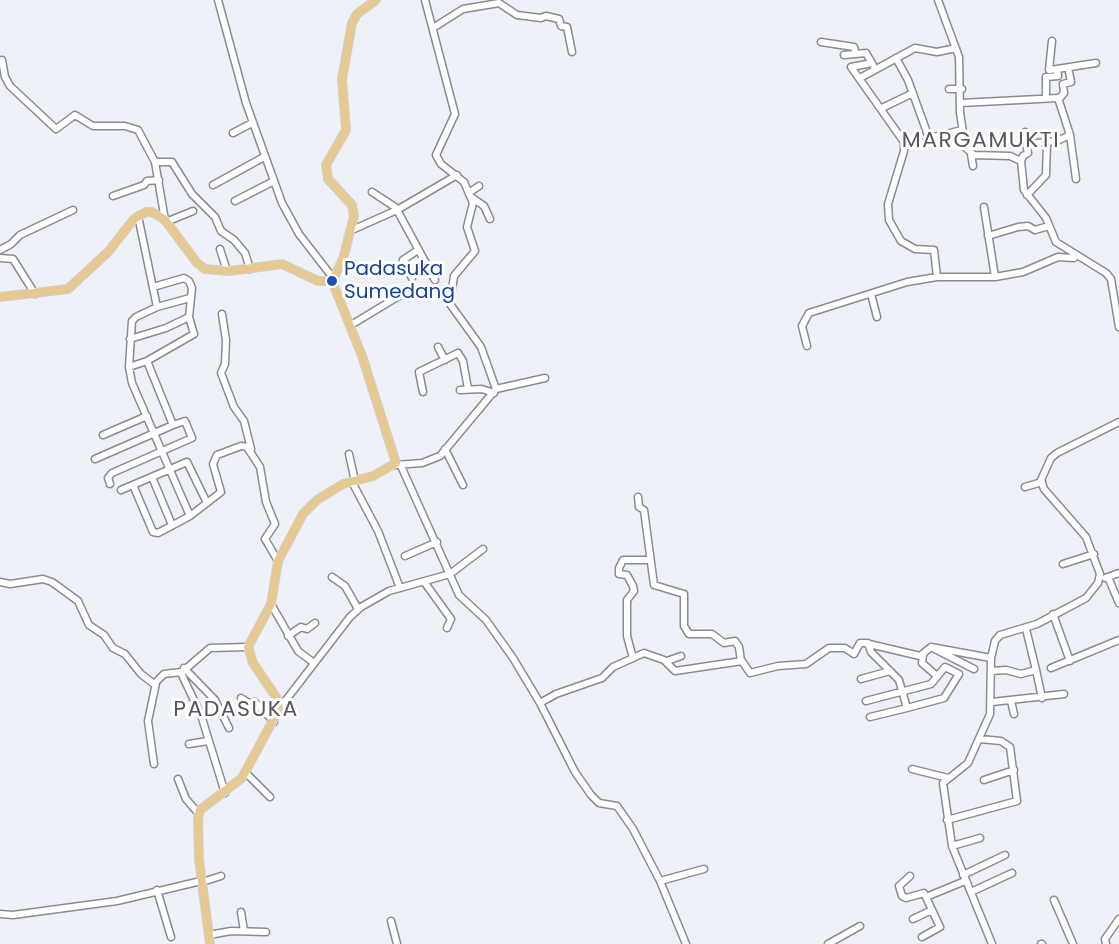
<!DOCTYPE html>
<html>
<head>
<meta charset="utf-8">
<style>
	body { margin:0 }
	canvas { display:block; background:#eff1f9 }
</style>
</head>
<body>
<canvas width="1119" height="944"></canvas>
<script>
const g = document.querySelector('canvas').getContext('2d');
g.lineJoin = 'round';
const poly = rows => new Path2D(rows.map(r => 'M' + r).join(''));
function stroke(path, color, width, dash) { g.strokeStyle = color; g.lineWidth = width; g.lineCap = dash ? 'butt' : 'round'; g.setLineDash(dash || []); g.stroke(path); }
function label(font, color, halo, rows, align = 'center') {
  g.font = font + ' Poppins,sans-serif'; g.lineWidth = 6; g.setLineDash([]); g.textBaseline = 'middle'; g.strokeStyle = halo; g.fillStyle = color; for (const [text, x, y, turn = 0] of rows) {
    g.save(); g.translate(x, y); g.rotate((+turn || 0) * Math.PI / 180); g.textAlign = isNaN(turn) ? turn : align; if (halo) g.strokeText(text, 0, 0); g.fillText(text, 0, 0); g.restore();
  }
}
const minor = poly([
	[218,0,246,103,282,203,299,234,333,278],
	[938,0,959,57,960,112,965,147,974,155,1010,156,1021,161,1024,190,1046,218,1056,242,1106,273,1111,279,1119,327],
	[433,28,463,9,499,3,517,15,541,18,546,16,559,19,561,26,567,27,572,52],
	[821,42,854,47,856,54],
	[844,55,866,53,873,65],
	[896,58,908,80,929,138],
	[2,60,5,77,10,86,56,129,75,115,93,126,125,126,138,130,155,162,165,220],
	[872,63,851,67,904,142],
	[1057,69,1096,63],
	[860,78,915,48,937,52,956,48],
	[949,89,962,89],
	[1046,98,1046,77,1058,76,1057,69,1049,70,1052,41],
	[1059,99,1064,93,1063,84,1071,82,1069,72],
	[961,103,1058,98,1070,135,1076,179],
	[882,108,913,93],
	[962,130,929,138,923,144,904,142,904,151,888,204,889,220,901,241,915,249,934,250,937,277,995,277,1023,272,1058,257,1074,258],
	[1025,132,1026,144],
	[233,133,252,123],
	[971,154,973,166],
	[1021,161,1023,156,1028,153,1026,144,1057,141,1070,135],
	[155,162,172,162,192,194,215,217,221,231,234,240,245,253,250,269],
	[213,185,264,157],
	[372,192,398,209],
	[470,192,479,186],
	[1027,195,1046,175,1047,143],
	[113,196,144,185,147,181,159,180],
	[471,197,484,206,490,219],
	[235,201,274,181],
	[984,207,995,277],
	[397,210,457,175],
	[138,216,157,307,136,317,132,321,129,367,132,383,190,516],
	[166,222,193,211],
	[352,230,397,210,435,280],
	[988,236,1018,227,1028,226,1035,230,1049,226],
	[220,249,227,271],
	[0,250,11,244,20,235,73,210],
	[0,258,13,259,35,294],
	[412,278,403,260,418,250],
	[871,294,877,317],
	[157,307,190,298],
	[222,314,226,340,225,364,221,373,234,407,244,421,251,449],
	[351,325,404,293,431,290,450,294],
	[130,339,166,328,189,317],
	[807,346,802,326,809,313,907,282,937,277],
	[438,347,445,360],
	[147,361,194,334,189,317,192,288,189,281,184,278,153,287],
	[496,389,545,378],
	[460,390,482,389,494,393],
	[423,392,419,372,458,353,463,361,468,389],
	[103,435,147,416],
	[445,449,463,485],
	[349,454,355,481],
	[95,459,173,425,147,361,129,367],
	[395,465,422,463,440,456,496,389,481,347,450,304,454,276,475,251,467,227,473,203,464,182,441,164,436,155,455,114,425,0],
	[401,466,459,595,486,620,513,658,540,703,575,772,591,795,599,803,617,806,633,829,660,881,686,944],
	[152,477,172,525],
	[352,482,378,531,400,588],
	[110,484,108,478,112,473,192,438,185,421,173,425],
	[133,485,153,532,158,533,190,516,221,492,213,464,217,455,241,446,247,447,260,467,266,502,275,524,265,539,278,561],
	[1025,487,1042,482],
	[121,490,187,462,207,503],
	[638,497,639,507,644,510,654,585,684,594,684,626,689,634,712,634,724,643,735,641,739,647,741,661],
	[405,556,437,542],
	[1063,564,1094,554],
	[332,577,345,586,358,609],
	[1108,577,1119,603],
	[1105,578,1119,573],
	[0,582,10,584,43,579,52,582,78,601,89,625,104,635,113,648,125,654,141,674,154,684,164,674,181,672],
	[425,583,451,619,447,628],
	[271,604,298,651,314,663],
	[1053,614,1070,661],
	[1026,629,1036,670],
	[288,636,301,627,307,629,315,623],
	[868,643,871,652,899,680,907,708,870,717],
	[923,655,922,663,937,676],
	[633,658,627,636,627,600,634,591,633,586,627,575,619,574,619,568,623,560,649,560],
	[667,661,681,656],
	[184,668,215,700,229,728],
	[1051,668,1119,640],
	[974,669,931,647,991,658],
	[992,671,1006,670,1021,674,1036,670,1042,698],
	[861,679,890,671],
	[241,698,249,703,255,702,274,722],
	[866,701,931,684,945,667,959,674,944,698,907,708],
	[1011,701,1014,714],
	[992,702,1064,694],
	[540,703,556,694,602,678,613,667,644,653,664,660,675,671,742,661,750,673,778,666,806,664,829,648,845,648,854,654,860,643,865,643,920,656,931,647],
	[279,709,350,617,361,607,389,591,450,574,483,549],
	[189,744,208,741],
	[154,764,148,721,156,683],
	[912,769,948,778],
	[245,772,270,797],
	[178,779,186,799,199,814],
	[984,780,1014,770],
	[225,793,201,715,181,673,210,648,248,647],
	[947,820,1017,801,1010,747,1001,741,980,739],
	[952,846,980,838],
	[963,875,1005,855],
	[910,876,899,886,902,896,906,898,924,893,940,927,922,937],
	[660,881,704,869],
	[202,882,221,876],
	[157,890,171,937],
	[971,892,1012,873],
	[926,897,965,881],
	[1054,900,1073,944],
	[241,912,244,931],
	[0,914,13,915,117,901,201,881],
	[913,919,932,910],
	[391,921,397,944],
	[209,935,231,931,266,932],
	[828,944,860,926],
	[992,944,952,846,943,783,968,763,990,714,991,658,995,641,1000,635,1037,624,1086,598,1098,583,1100,574,1086,537,1044,489,1041,480,1051,458,1057,453,1119,422],
	[1041,944,1042,944],
	[1106,944,1105,939,1119,919]
]);
const major = poly([
	[332,281,343,259,354,216,352,205,328,179,326,165,346,130,342,79,352,23,357,14,376,0],
	[0,297,68,289,108,252,134,219,146,212,152,212,165,220,197,263,205,269,230,271,282,264,318,281,332,281],
	[210,944,199,859,198,818,200,810,242,778,279,709,278,700,253,663,248,647,271,604,278,561,303,514,317,500,343,484,373,476,396,463,362,356,332,281]
]);
const markers = [
	[332,281,6,"#1a4fb4"]
];
const transitNames = [
	["Padasuka",344,270],
	["Sumedang",344,293]
];
const quarterNames = [
	["MARGAMUKTI",981,141],
	["PADASUKA",236,710]
];
stroke(minor, '#898b92', 9);
stroke(major, '#d0d0d1', 10);
stroke(minor, '#fff', 6);
stroke(major, '#e6c891', 8);
for (const [x, y, r, color] of markers) { const dot = new Path2D(); dot.arc(x, y, r, 0, 2 * Math.PI); g.fillStyle = color; g.fill(dot); stroke(dot, '#fff', 2); }
label('20px', '#164399', '#fff', transitNames, 'left');
g.letterSpacing = '1.5px';
label('22px', '#56575d', '#fff', quarterNames);
g.letterSpacing = '0px';
</script>
</body>
</html>
